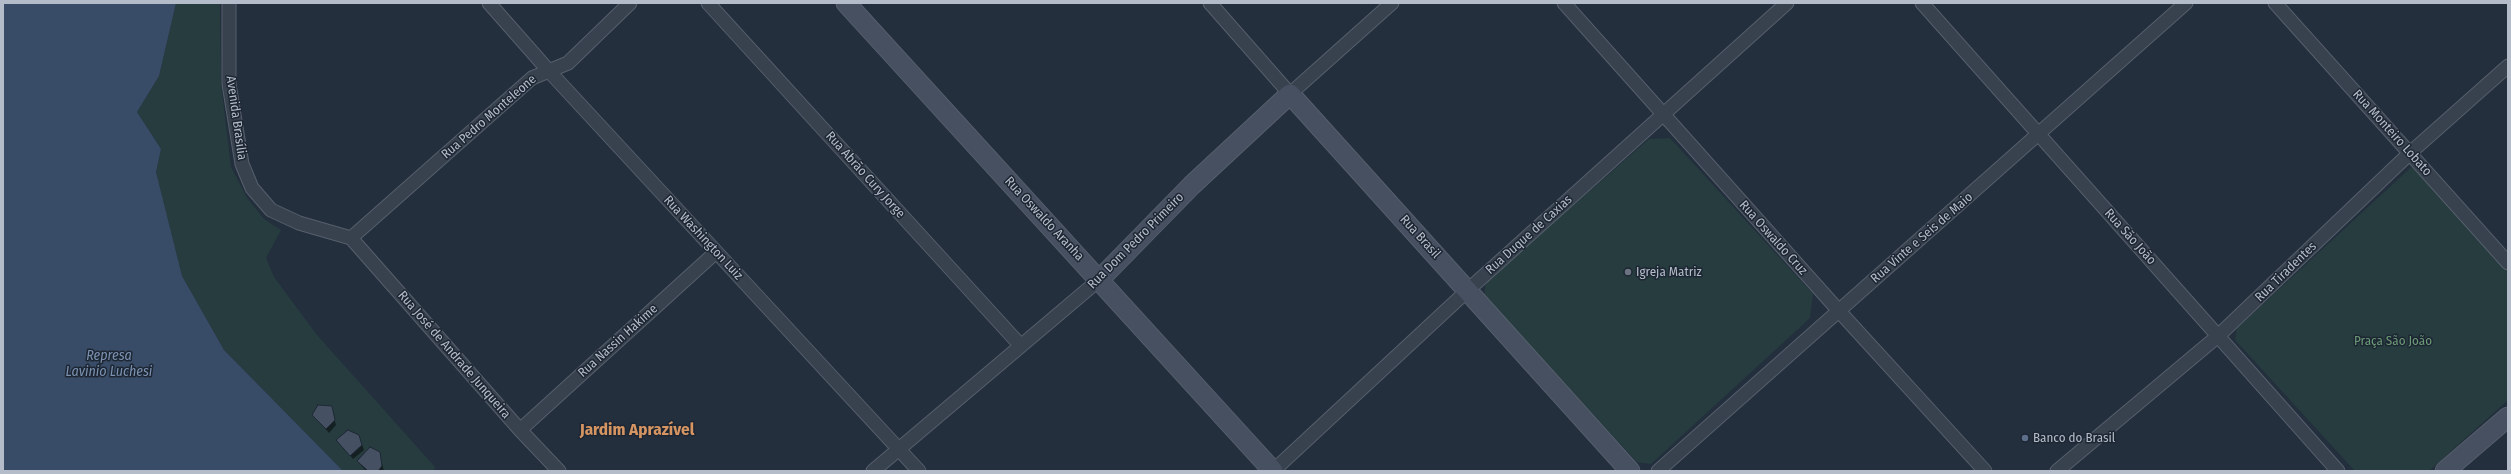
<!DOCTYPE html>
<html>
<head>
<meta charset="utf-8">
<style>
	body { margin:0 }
	#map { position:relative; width:2511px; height:474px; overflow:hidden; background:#242f3e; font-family:"Fira Sans Condensed",sans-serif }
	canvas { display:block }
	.frame { position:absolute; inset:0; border:4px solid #b4bcc9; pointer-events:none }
</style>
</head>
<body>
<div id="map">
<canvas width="2511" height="474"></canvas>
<div class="frame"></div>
</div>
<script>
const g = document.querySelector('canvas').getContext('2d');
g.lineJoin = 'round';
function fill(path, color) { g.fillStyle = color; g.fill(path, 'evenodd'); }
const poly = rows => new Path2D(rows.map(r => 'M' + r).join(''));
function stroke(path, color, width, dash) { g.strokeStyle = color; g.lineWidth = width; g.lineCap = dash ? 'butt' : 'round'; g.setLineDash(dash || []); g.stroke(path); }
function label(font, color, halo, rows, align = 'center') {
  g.font = font + ' "Fira Sans Condensed",sans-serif'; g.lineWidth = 3; g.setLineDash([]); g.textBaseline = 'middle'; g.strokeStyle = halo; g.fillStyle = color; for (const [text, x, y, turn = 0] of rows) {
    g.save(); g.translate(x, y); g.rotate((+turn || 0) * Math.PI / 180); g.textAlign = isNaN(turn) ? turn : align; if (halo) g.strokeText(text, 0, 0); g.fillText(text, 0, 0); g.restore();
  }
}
const green = poly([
	[176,3,220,3,221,84,231,167,247,198,264,219,281,230,266,258,274,277,317,335,435,467,434,471,378,471,382,466,380,452,370,447,357,461,368,471,343,471,224,350,182,276,156,172,161,149,137,112,159,76],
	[313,415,335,420,326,429],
	[348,430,359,435,362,445,350,456,336,440],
	[1670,138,1813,294,1810,318,1651,464,1637,462,1484,296,1486,282,1649,139],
	[2418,161,2508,263,2508,400,2429,471,2355,471,2235,340,2237,328]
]);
const water = poly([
	[3,3,176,3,159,76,137,112,161,149,156,172,182,276,224,350,343,471,3,471]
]);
const shadow = poly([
	[331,407,336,425,329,433,314,415],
	[359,436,364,450,353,459,337,440],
	[379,453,384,471,366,471,358,462]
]);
const building = poly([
	[318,405,332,406,335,420,326,429,312,415,318,405],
	[348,430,359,435,362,445,350,456,336,440,348,430],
	[370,447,380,452,382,466,378,471,368,471,357,461,370,447]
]);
const street = poly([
	[229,3,229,84,242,164,252,188,271,210,299,223,351,238],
	[489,3,548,70,919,471],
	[708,3,1021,346],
	[1210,3,1290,94,1392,3],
	[1564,3,1839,311,1985,471],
	[1922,3,2338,471],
	[2275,3,2508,263],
	[351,238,532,78,568,63,630,3],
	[351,238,520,430,559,471],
	[520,430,716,252],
	[873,471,1100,279],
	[1273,471,1468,290,1787,3],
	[1658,471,2186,3],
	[2057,471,2218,336,2410,153,2508,66]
]);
const secondary = poly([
	[846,3,1273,471],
	[1100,279,1192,185,1290,94,1630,471],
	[2445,471,2508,417]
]);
const markers = [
	[1628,272,4,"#6b7280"],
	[2025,438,4,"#5c6f8a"]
];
const streetNames = [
	["Rua Pedro Monteleone",489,117,-41],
	["Avenida Brasília",236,118,82],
	["Rua Monteiro Lobato",2392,133,48],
	["Rua Abrão Cury Jorge",865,175,48],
	["Rua Oswaldo Aranha",1044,219,47],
	["Rua Duque de Caxias",1529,235,-42],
	["Rua Brasil",1420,237,48],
	["Rua São João",2130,237,48],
	["Rua Washington Luiz",703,238,47],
	["Rua Oswaldo Cruz",1773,238,48],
	["Rua Vinte e Seis de Maio",1922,238,-41],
	["Rua Dom Pedro Primeiro",1136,241,-45],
	["Rua Tiradentes",2286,272,-44],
	["Rua Nassin Hakime",618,341,-42],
	["Rua José de Andrade Junqueira",454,355,49]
];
const poiNames = [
	["Igreja Matriz",1636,272],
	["Banco do Brasil",2033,438]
];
const parkNames = [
	["Praça São João",2393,341]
];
const waterNames = [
	["Represa",109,356],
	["Lavinio Luchesi",109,372]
];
const districtNames = [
	["Jardim Aprazível",637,430]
];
fill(green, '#263c3f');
fill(water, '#394c67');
fill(shadow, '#0007');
fill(building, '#455162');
stroke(building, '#1f2835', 1);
stroke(street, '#565f6c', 15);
stroke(secondary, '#565f6c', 21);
stroke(street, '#38414e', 13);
stroke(secondary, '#465061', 19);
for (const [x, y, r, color] of markers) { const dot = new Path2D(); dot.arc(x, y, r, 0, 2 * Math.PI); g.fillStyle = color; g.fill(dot); stroke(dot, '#1d2633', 1.5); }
label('13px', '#b4bcc9', '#1d2633', streetNames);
label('13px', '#b4bcc9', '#1d2633', poiNames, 'left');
label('13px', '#6b9a76', '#1d2633', parkNames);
label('italic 14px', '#7c92b1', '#1d2633', waterNames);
label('bold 17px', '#d59563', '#1d2633', districtNames);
</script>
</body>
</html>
